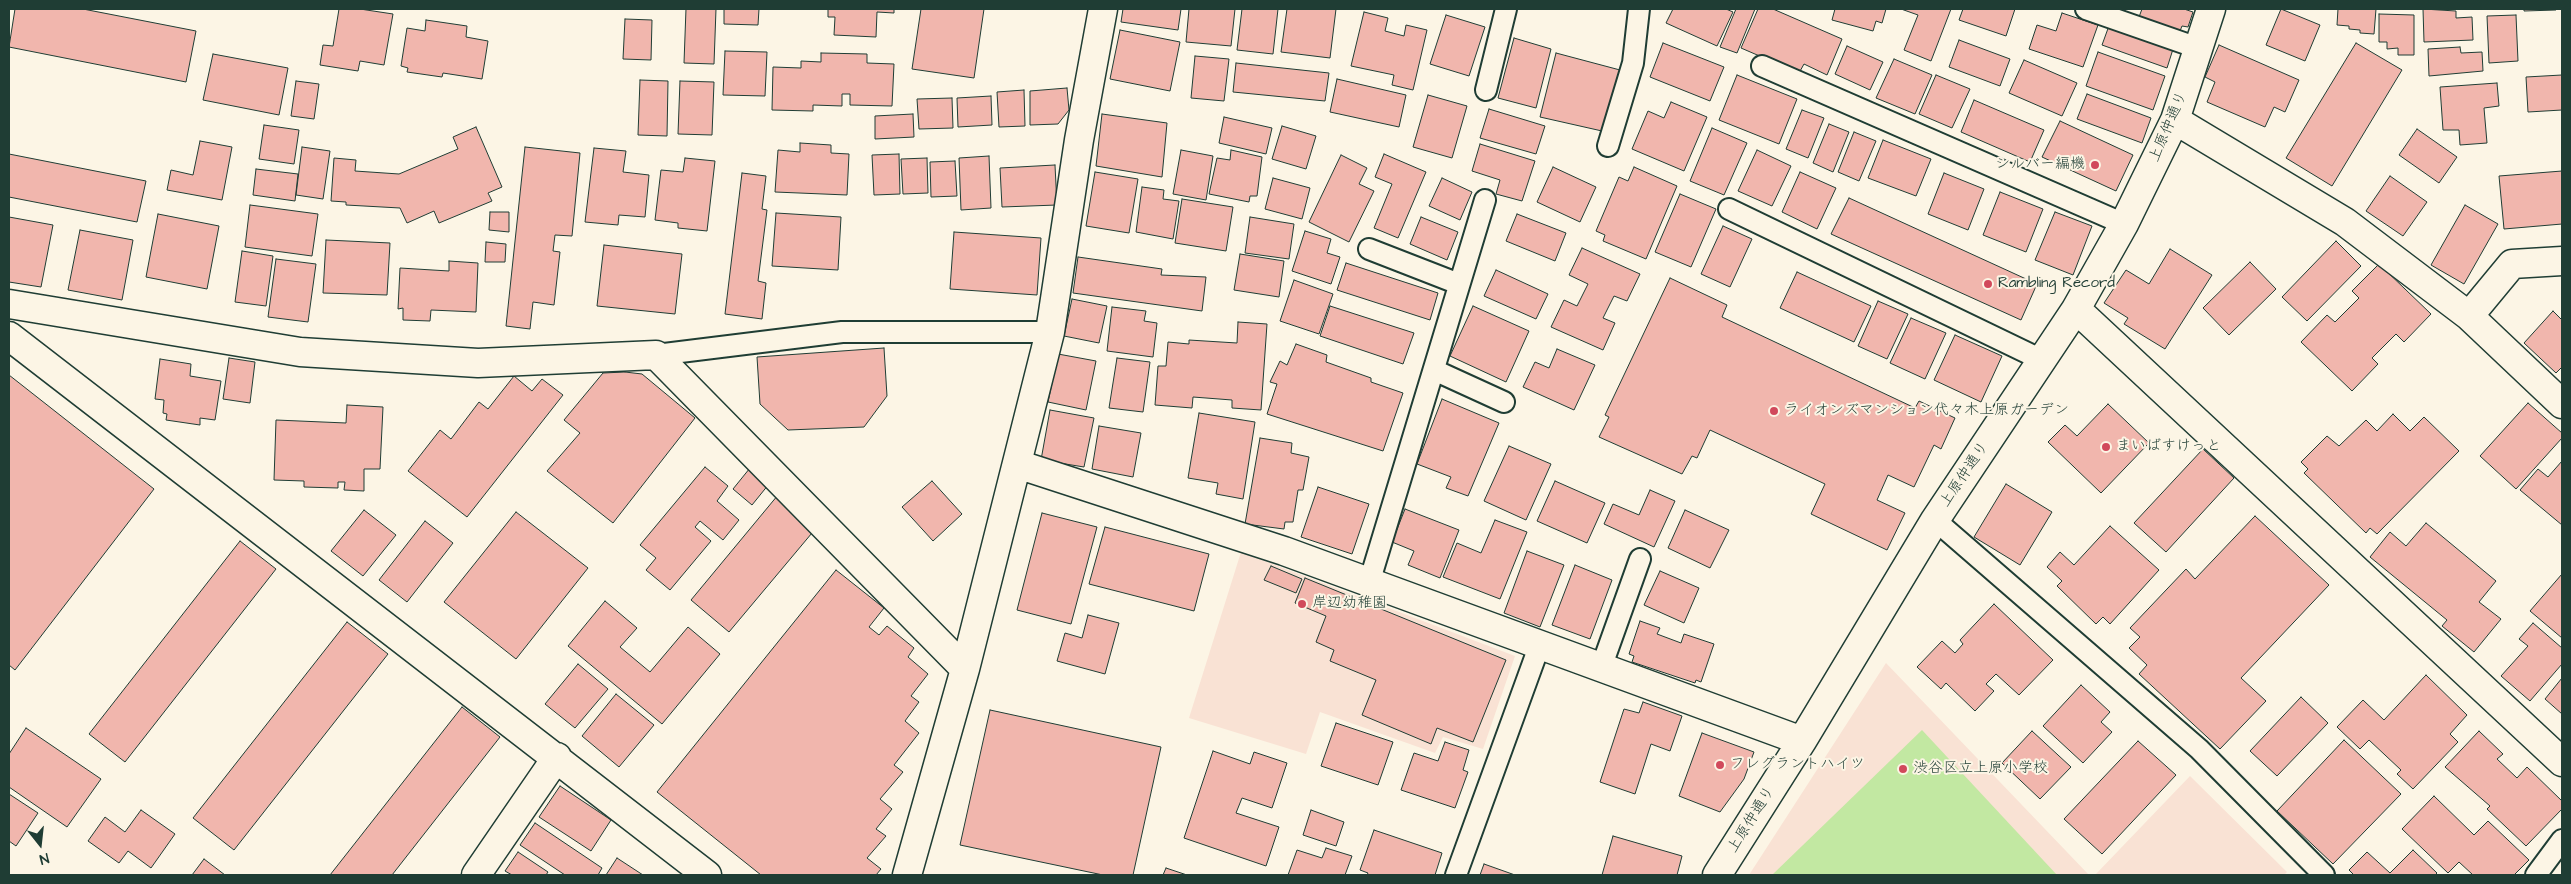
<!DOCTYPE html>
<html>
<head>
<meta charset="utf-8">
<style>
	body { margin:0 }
	#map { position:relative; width:2571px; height:884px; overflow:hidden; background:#fcf5e5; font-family:"Architects Daughter",sans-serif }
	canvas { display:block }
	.frame { position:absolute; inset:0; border:10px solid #1f3d34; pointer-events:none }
	.north { position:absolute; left:15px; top:819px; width:50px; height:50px; -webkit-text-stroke:4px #fcf5e5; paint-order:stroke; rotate:164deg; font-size:14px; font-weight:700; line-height:20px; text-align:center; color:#1f3d34 }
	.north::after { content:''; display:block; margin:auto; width:18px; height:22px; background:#1f3d34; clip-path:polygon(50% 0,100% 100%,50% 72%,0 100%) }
</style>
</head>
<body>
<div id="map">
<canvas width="2571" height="884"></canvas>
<div class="frame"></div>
<div class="north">N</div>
</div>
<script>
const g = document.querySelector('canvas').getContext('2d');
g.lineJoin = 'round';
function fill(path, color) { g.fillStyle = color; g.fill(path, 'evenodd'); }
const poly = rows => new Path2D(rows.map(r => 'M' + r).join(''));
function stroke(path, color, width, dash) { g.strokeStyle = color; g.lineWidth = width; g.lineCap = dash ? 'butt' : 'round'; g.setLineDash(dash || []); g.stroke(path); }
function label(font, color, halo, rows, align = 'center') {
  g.font = font + ' "Architects Daughter","Klee One",sans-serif'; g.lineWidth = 4; g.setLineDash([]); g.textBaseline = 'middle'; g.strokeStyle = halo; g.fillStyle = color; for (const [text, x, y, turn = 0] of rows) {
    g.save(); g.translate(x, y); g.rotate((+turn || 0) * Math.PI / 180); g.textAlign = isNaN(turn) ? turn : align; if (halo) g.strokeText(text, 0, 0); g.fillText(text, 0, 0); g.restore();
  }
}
const built = poly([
	[1241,552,1515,656,1483,749,1443,737,1435,753,1320,712,1306,754,1189,718],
	[1886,663,2089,875,1749,875],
	[2190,776,2287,872,2284,875,2095,875]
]);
const green = poly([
	[1922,730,2057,875,1772,875]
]);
const building = poly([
	[15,9,83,9,196,31,186,82,9,47,15,9],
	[339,9,360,9,393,14,384,65,360,61,358,71,320,65,323,45,333,46,339,9],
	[686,9,716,9,714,64,684,63,686,9],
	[724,9,759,9,758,25,724,24,724,9],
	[828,9,894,9,894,13,877,12,876,37,834,35,835,17,828,17,828,9],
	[921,9,984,9,974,78,912,69,921,9],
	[1123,9,1181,9,1178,30,1121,22,1123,9],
	[1189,9,1235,9,1231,46,1186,42,1189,9],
	[1242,9,1278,9,1273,54,1237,50,1242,9],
	[1287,9,1336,9,1330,58,1281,52,1287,9],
	[1673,9,1726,9,1733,12,1717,46,1666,23,1673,9],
	[1736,9,1755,9,1737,53,1720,47,1736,9],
	[1758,9,1773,9,1842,39,1827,75,1804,64,1799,73,1741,48,1758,9],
	[1835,9,1886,9,1882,23,1876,21,1873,31,1832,20,1835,9],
	[1901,9,1951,9,1931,61,1904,50,1918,15,1901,9],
	[1963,9,2015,9,2006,36,1959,20,1963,9],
	[2142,9,2184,9,2193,12,2188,27,2182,26,2180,31,2139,17,2142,9],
	[2281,9,2320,25,2305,61,2266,45,2281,9],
	[2338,9,2376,9,2374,34,2360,33,2360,30,2349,29,2349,26,2337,25,2338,9],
	[2423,9,2456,11,2456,18,2472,17,2473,40,2424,42,2423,9],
	[2524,9,2556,9,2556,10,2524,11,2524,9],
	[1364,12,1388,18,1385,31,1404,36,1406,25,1427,30,1413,90,1392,85,1394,75,1351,66,1364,12],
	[2062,13,2098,25,2083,67,2029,49,2037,25,2056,31,2062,13],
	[2379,14,2414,15,2414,55,2398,55,2398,48,2387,49,2387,42,2379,42,2379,14],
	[1446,15,1485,27,1469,76,1430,64,1446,15],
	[2516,15,2518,61,2489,63,2487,16,2516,15],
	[625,19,652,20,651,60,623,59,625,19],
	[426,20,467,26,466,37,488,41,482,79,443,73,442,77,407,72,408,68,401,66,407,28,425,31,426,20],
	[2110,23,2174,46,2167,68,2102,45,2110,23],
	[1120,30,1180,42,1170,91,1110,79,1120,30],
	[1514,38,1551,49,1536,108,1498,98,1514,38],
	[1959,40,2010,59,2000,86,1949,67,1959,40],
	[1663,43,1724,67,1710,101,1650,77,1663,43],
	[2356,43,2402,70,2332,186,2286,158,2356,43],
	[2219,45,2299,80,2285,112,2274,107,2265,127,2207,102,2215,82,2205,77,2219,45],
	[1847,46,1883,62,1870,90,1835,74,1847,46],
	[2460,47,2461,53,2482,52,2483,71,2429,76,2428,49,2460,47],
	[725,51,767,52,765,96,723,95,725,51],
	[2098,52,2165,76,2153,110,2086,86,2098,52],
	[821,53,867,54,867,63,894,64,892,106,850,105,850,94,842,94,842,106,813,105,813,111,772,110,773,67,801,68,801,61,821,62,821,53],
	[1556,53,1620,70,1602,131,1540,117,1556,53],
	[213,54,288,68,279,115,203,100,213,54],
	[1195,56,1229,59,1224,101,1191,98,1195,56],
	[1894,59,1932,75,1915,114,1876,98,1894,59],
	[2024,60,2077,83,2062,116,2009,93,2024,60],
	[1236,63,1329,73,1325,101,1233,92,1236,63],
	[1737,75,1797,99,1779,144,1719,120,1737,75],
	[1936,75,1970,89,1952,128,1919,114,1936,75],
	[2562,75,2562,110,2528,112,2526,77,2562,75],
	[1337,79,1406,95,1399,127,1330,112,1337,79],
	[640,80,668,81,667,136,638,135,640,80],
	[296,81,319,84,314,119,291,116,296,81],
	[680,81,714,82,712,135,678,134,680,81],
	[2497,83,2499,106,2484,108,2487,143,2460,145,2459,130,2443,130,2440,87,2497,83],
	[1067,88,1069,110,1058,124,1030,125,1030,91,1067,88],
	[1024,90,1025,126,999,127,997,92,1024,90],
	[2087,94,2151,118,2142,143,2077,119,2087,94],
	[1428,95,1467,106,1452,158,1413,147,1428,95],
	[991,96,992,125,958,127,957,98,991,96],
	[952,98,953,128,919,129,917,99,952,98],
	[1974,100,2044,130,2030,162,1961,132,1974,100],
	[1671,102,1707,117,1684,171,1632,149,1648,111,1664,118,1671,102],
	[1489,109,1545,126,1536,154,1480,138,1489,109],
	[1802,110,1824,118,1808,158,1786,149,1802,110],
	[913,114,914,137,875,139,875,116,913,114],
	[1102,114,1167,123,1162,177,1096,166,1102,114],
	[1224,117,1272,128,1266,154,1219,143,1224,117],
	[2060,121,2133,155,2116,191,2042,157,2060,121],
	[1829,124,1849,132,1833,172,1813,163,1829,124],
	[264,125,299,130,294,164,259,159,264,125],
	[1282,126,1316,136,1306,169,1272,159,1282,126],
	[476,127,502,187,488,193,492,201,439,223,434,211,407,223,400,208,346,205,346,202,331,201,334,158,356,160,355,171,399,174,458,149,453,137,476,127],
	[1712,128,1747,143,1724,195,1690,181,1712,128],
	[2417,129,2457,157,2439,183,2399,155,2417,129],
	[1854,132,1876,141,1859,181,1838,172,1854,132],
	[1883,140,1931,159,1916,196,1868,178,1883,140],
	[200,141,232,147,222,200,167,190,171,170,193,175,200,141],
	[800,143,831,145,831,153,849,154,847,195,775,192,778,150,800,152,800,143],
	[1480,144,1535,161,1522,201,1496,194,1500,180,1472,171,1480,144],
	[302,147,330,151,323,199,296,195,302,147],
	[525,147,580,153,572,236,555,235,553,251,560,252,554,305,533,302,530,329,506,326,525,147],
	[594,148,626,151,623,172,649,175,645,217,619,215,618,225,585,222,594,148],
	[1181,150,1213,156,1206,200,1173,194,1181,150],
	[1231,150,1262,157,1257,196,1250,196,1249,202,1209,194,1217,158,1230,160,1231,150],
	[1757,150,1791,166,1772,206,1738,191,1757,150],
	[9,154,146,181,137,222,9,197,9,154],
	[899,154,900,194,874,195,872,155,899,154],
	[1384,154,1426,172,1398,238,1374,228,1392,184,1375,177,1384,154],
	[1341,155,1367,168,1359,184,1374,191,1349,242,1309,222,1341,155],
	[989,156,991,208,961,210,959,158,989,156],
	[685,158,715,161,707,231,678,228,678,223,655,220,661,170,683,172,685,158],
	[927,158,928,193,903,194,901,159,927,158],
	[955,161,957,196,931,197,930,162,955,161],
	[1055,165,1057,205,1002,207,1000,168,1055,165],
	[1553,167,1596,187,1580,222,1537,202,1553,167],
	[1634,167,1677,186,1646,259,1603,241,1605,235,1596,231,1619,177,1628,181,1634,167],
	[256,169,298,174,295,201,253,195,256,169],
	[2562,171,2562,224,2504,229,2499,176,2562,171],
	[1095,172,1138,179,1129,233,1086,226,1095,172],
	[1800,172,1836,188,1817,229,1782,212,1800,172],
	[742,173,766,176,762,209,767,210,758,281,766,283,762,319,725,314,742,173],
	[1944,173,1984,189,1968,230,1928,214,1944,173],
	[2390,176,2427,202,2403,236,2366,211,2390,176],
	[1273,178,1310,188,1302,219,1265,209,1273,178],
	[1442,178,1472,192,1460,220,1429,206,1442,178],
	[1142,187,1164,190,1163,199,1179,201,1173,239,1136,232,1142,187],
	[2000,192,2043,209,2026,252,1983,235,2000,192],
	[1680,194,1716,209,1691,267,1655,252,1680,194],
	[1849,198,2037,284,2021,320,1831,234,1849,198],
	[1182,199,1233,207,1226,251,1175,243,1182,199],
	[250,205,318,214,312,256,245,247,250,205],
	[2465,205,2498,224,2464,284,2431,265,2465,205],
	[490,212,509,212,509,232,489,230,490,212],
	[2055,212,2092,226,2073,275,2035,260,2055,212],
	[776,213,841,217,838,270,772,266,776,213],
	[158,214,219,226,207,289,146,277,158,214],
	[1517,214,1566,233,1555,261,1506,241,1517,214],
	[9,217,53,225,41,287,9,282,9,217],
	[1250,217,1294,224,1289,259,1245,253,1250,217],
	[1421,217,1458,232,1447,260,1410,244,1421,217],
	[1723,226,1752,239,1730,287,1701,274,1723,226],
	[80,230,133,240,122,300,68,290,80,230],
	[1305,231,1331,239,1327,253,1340,257,1331,284,1292,271,1305,231],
	[954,232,1041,238,1037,295,950,289,954,232],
	[326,240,390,243,387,295,323,293,326,240],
	[2336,241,2361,266,2307,321,2282,297,2336,241],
	[486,242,506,244,505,262,485,262,486,242],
	[604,245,682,254,675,314,597,306,604,245],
	[1582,248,1640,274,1627,301,1614,296,1603,318,1615,323,1603,350,1551,327,1564,300,1577,306,1588,284,1569,275,1582,248],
	[2170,249,2212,275,2165,349,2124,324,2128,318,2104,303,2126,270,2149,284,2170,249],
	[242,251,273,256,266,306,235,302,242,251],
	[1240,254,1284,261,1279,297,1234,290,1240,254],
	[1078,257,1162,269,1161,275,1206,277,1202,311,1073,293,1078,257],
	[276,259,316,264,308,322,268,317,276,259],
	[449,261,478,263,476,312,431,310,430,321,403,320,403,308,398,309,400,268,449,271,449,261],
	[2250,262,2276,289,2229,335,2203,308,2250,262],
	[1346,263,1438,293,1430,320,1337,290,1346,263],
	[2379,264,2431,314,2404,342,2396,334,2372,358,2378,364,2352,391,2301,342,2327,315,2335,322,2359,298,2352,291,2379,264],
	[1496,270,1548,294,1536,319,1484,296,1496,270],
	[1797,272,1871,306,1854,342,1780,308,1797,272],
	[1670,278,1727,305,1722,317,1915,408,1919,401,1955,418,1941,449,1934,445,1914,487,1888,475,1877,500,1905,513,1887,550,1811,514,1825,484,1710,430,1697,458,1692,456,1682,474,1599,437,1609,417,1605,415,1670,278],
	[1294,280,1333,294,1319,334,1280,321,1294,280],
	[1072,299,1107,306,1099,343,1064,336,1072,299],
	[1878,301,1908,314,1887,359,1858,346,1878,301],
	[1330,306,1414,333,1403,364,1320,336,1330,306],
	[1473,306,1529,331,1506,382,1450,356,1473,306],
	[1112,307,1146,311,1144,321,1157,323,1153,357,1107,351,1112,307],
	[2553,311,2562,320,2562,367,2556,373,2524,343,2553,311],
	[1911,318,1946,333,1925,379,1890,363,1911,318],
	[1238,322,1267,324,1261,410,1232,408,1232,400,1193,397,1192,408,1155,405,1158,366,1166,366,1168,342,1189,344,1189,340,1237,343,1238,322],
	[1955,335,2002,356,1981,402,1934,380,1955,335],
	[1296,344,1327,355,1326,362,1371,378,1371,382,1403,393,1383,451,1267,414,1277,384,1270,382,1280,361,1287,365,1296,344],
	[884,348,887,396,864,427,788,430,760,404,757,357,884,348],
	[1557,349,1595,365,1574,410,1523,387,1535,362,1549,368,1557,349],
	[1058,354,1096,361,1086,410,1048,402,1058,354],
	[229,358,255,362,250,403,223,399,229,358],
	[1117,358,1150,362,1143,412,1109,408,1117,358],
	[160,359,191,364,190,376,221,381,215,420,200,418,200,425,166,420,167,414,163,413,164,400,155,399,160,359],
	[625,372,642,374,695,418,613,523,547,471,580,433,564,420,603,373,625,372],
	[9,375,154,489,15,670,9,665,9,375],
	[514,376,532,391,542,379,563,395,467,517,408,471,440,430,451,439,479,402,488,409,514,376],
	[1442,399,1499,423,1468,496,1446,488,1451,477,1417,464,1442,399],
	[2528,403,2562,433,2562,438,2516,489,2480,456,2528,403],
	[2108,404,2149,443,2101,493,2048,442,2065,425,2077,436,2108,404],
	[347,405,383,407,380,469,364,469,364,491,344,490,345,482,338,482,338,488,304,487,304,481,274,480,276,420,346,423,347,405],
	[1050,410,1094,418,1084,467,1041,460,1050,410],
	[1199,413,1255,422,1243,499,1216,494,1218,483,1188,478,1199,413],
	[2393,414,2410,431,2424,417,2459,451,2377,534,2370,528,2366,533,2304,473,2308,469,2301,462,2327,436,2339,446,2366,420,2377,431,2393,414],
	[1099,426,1141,433,1133,477,1092,469,1099,426],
	[1260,438,1292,443,1291,453,1309,457,1303,490,1298,490,1293,522,1285,522,1284,529,1245,524,1260,438],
	[1509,446,1551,464,1526,520,1484,501,1509,446],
	[2203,449,2234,478,2166,552,2134,523,2203,449],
	[2562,461,2562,525,2520,490,2538,469,2548,477,2562,461],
	[705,467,728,486,717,501,739,520,723,540,700,521,695,527,711,541,670,590,646,570,656,558,640,545,705,467],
	[750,468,769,484,752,505,733,489,750,468],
	[932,481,962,514,933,541,902,507,932,481],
	[1555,481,1605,503,1587,543,1537,521,1555,481],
	[2006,484,2052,512,2020,565,1974,537,2006,484],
	[1318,487,1369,504,1352,554,1301,537,1318,487],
	[1650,490,1675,501,1654,547,1604,524,1613,504,1639,515,1650,490],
	[778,495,817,527,729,632,691,600,778,495],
	[1405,509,1459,530,1440,578,1408,565,1414,551,1392,542,1405,509],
	[364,510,396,535,363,576,331,551,364,510],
	[1685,510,1729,530,1710,568,1668,548,1685,510],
	[516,512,588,568,516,659,444,602,516,512],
	[1042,513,1097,527,1071,624,1017,610,1042,513],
	[2255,516,2329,585,2241,678,2266,701,2220,749,2139,674,2147,665,2129,648,2140,637,2130,628,2186,569,2195,579,2255,516],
	[1495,520,1527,532,1500,599,1443,577,1457,543,1481,553,1495,520],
	[425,521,453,543,407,602,379,580,425,521],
	[2426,523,2496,581,2479,602,2501,619,2474,652,2442,626,2447,620,2370,557,2390,532,2406,546,2426,523],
	[2110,526,2159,570,2110,624,2103,617,2096,624,2057,586,2062,581,2047,567,2060,552,2074,565,2110,526],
	[1105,527,1209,554,1194,611,1089,584,1105,527],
	[240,541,276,569,125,762,89,734,240,541],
	[1527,551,1564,565,1540,627,1504,613,1527,551],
	[1575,565,1612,580,1590,639,1552,625,1575,565],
	[1271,566,1302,579,1296,593,1264,580,1271,566],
	[836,570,884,608,869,627,879,635,887,626,914,648,908,657,928,674,911,696,919,702,905,721,919,733,894,765,903,772,880,799,892,809,876,829,886,836,867,858,881,869,876,875,761,875,657,792,836,570],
	[1660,571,1699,588,1684,623,1644,605,1660,571],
	[2562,574,2562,638,2530,611,2562,574],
	[1305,578,1506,660,1473,742,1437,728,1431,744,1362,715,1376,680,1330,661,1334,650,1316,642,1326,616,1295,603,1305,578],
	[605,601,637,628,620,647,650,672,688,627,720,654,662,724,568,646,605,601],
	[1994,604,2053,660,2019,695,1996,674,1986,684,1994,691,1975,711,1946,683,1941,689,1917,667,1942,641,1955,653,1963,644,1960,640,1994,604],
	[1088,615,1119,623,1105,674,1057,661,1065,633,1082,638,1088,615],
	[1640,621,1660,628,1657,634,1681,643,1684,634,1714,644,1701,682,1696,680,1695,683,1632,662,1634,656,1629,654,1640,621],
	[347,622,388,654,234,850,193,818,347,622],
	[2533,623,2562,648,2562,664,2530,701,2501,676,2528,646,2519,639,2533,623],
	[578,664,608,689,575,728,545,704,578,664],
	[2426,675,2467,715,2450,734,2458,742,2413,789,2397,774,2401,770,2369,740,2360,749,2337,727,2363,700,2384,720,2426,675],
	[2562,678,2562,714,2545,699,2562,678],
	[2081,685,2110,712,2101,722,2112,732,2083,763,2043,726,2081,685],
	[616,694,654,725,619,767,582,736,616,694],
	[2301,697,2328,723,2277,776,2250,751,2301,697],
	[1643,702,1682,716,1670,751,1651,744,1635,794,1600,782,1624,709,1639,713,1643,702],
	[462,707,500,737,392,875,330,875,462,707],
	[990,710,1161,747,1133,875,1103,875,960,845,990,710],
	[1336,723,1393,742,1378,785,1321,766,1336,723],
	[26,728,101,779,67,827,9,787,9,754,26,728],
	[2032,731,2071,767,2040,799,2002,763,2032,731],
	[2479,731,2503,754,2497,759,2517,778,2527,767,2562,801,2562,809,2526,846,2487,809,2490,806,2445,767,2479,731],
	[1702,733,1754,752,1744,779,1720,812,1679,796,1702,733],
	[2344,740,2401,794,2333,864,2277,811,2344,740],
	[2138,741,2176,775,2102,854,2064,819,2138,741],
	[1445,742,1469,750,1463,770,1468,772,1455,808,1401,790,1414,753,1438,761,1445,742],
	[1213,751,1250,764,1254,752,1287,763,1272,808,1242,798,1236,813,1279,827,1266,866,1184,838,1213,751],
	[560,786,611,820,591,851,539,817,560,786],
	[9,794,38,813,16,846,9,841,9,794],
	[2434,796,2474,835,2488,821,2529,860,2514,875,2473,875,2459,862,2448,873,2402,829,2434,796],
	[141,810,175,834,151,868,128,851,119,863,88,841,105,817,125,832,141,810],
	[1311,810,1344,822,1336,846,1303,835,1311,810],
	[535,823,602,868,598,875,565,875,520,845,535,823],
	[1374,830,1442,853,1435,875,1367,875,1368,873,1360,870,1374,830],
	[1613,836,1682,856,1677,875,1602,875,1613,836],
	[1326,848,1352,856,1345,875,1288,875,1297,850,1322,858,1326,848],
	[2413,850,2437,873,2435,875,2354,875,2349,870,2367,852,2390,873,2413,850],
	[518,852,548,872,546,875,512,875,505,871,518,852],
	[617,858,643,875,606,875,617,858],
	[204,859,225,875,192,875,204,859],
	[1484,864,1515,875,1480,875,1484,864],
	[1166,868,1187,875,1163,875,1166,868]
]);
const lane = poly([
	[2086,9,2198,48],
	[1762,66,2124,224],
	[1486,90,1506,9],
	[1608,146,1633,63,1639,9],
	[1729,209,2042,360],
	[1369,249,1459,284],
	[656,355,842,332,1050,332],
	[1434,370,1504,402],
	[1935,520,2199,749,2324,875],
	[1369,583,1485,200],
	[1601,668,1640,559],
	[1456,875,1540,644],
	[2536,875,2562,840]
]);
const street = poly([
	[2175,120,2345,222,2469,316,2562,404],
	[9,304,300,352,478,363,656,355,965,669],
	[2076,309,2562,762],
	[2469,316,2512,264,2562,261],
	[9,336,707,875],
	[1017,464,1284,551,1802,741],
	[476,875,557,757],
	[907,875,965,669,1050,332,1079,140,1103,9],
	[1717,875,1802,741,1935,520,2076,309,2124,224,2175,120,2211,9]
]);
const markers = [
	[2095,165,5,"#d1495b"],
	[1988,284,5,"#d1495b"],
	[1774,411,5,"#d1495b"],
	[2106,447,5,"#d1495b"],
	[1302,604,5,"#d1495b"],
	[1720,765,5,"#d1495b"],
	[1903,769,5,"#d1495b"]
];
const streetNames = [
	["上原仲通り",2169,127,-67],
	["上原仲通り",1965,475,-56],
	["上原仲通り",1752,820,-58]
];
const poiNames = [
	["シルバー編機",2085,165,"right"],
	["Rambling Record",1998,284],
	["ライオンズマンション代々木上原ガーデン",1784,411],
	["まいばすけっと",2116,447],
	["岸辺幼稚園",1312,604],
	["フレグラントハイツ",1730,765],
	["渋谷区立上原小学校",1913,769]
];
fill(built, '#f9e2d4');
fill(green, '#c2e8a2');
fill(building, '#f1b6ad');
stroke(building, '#1f3d34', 1);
stroke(lane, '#1f3d34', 24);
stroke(street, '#1f3d34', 31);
stroke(lane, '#fcf5e5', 20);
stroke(street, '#fcf5e5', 28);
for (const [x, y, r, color] of markers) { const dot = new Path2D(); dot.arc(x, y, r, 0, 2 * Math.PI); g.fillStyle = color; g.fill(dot); stroke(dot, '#fcf5e5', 2); }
label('15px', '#1f3d34', '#fcf5e5', streetNames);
label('15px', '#1f3d34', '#fcf5e5', poiNames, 'left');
</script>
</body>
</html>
